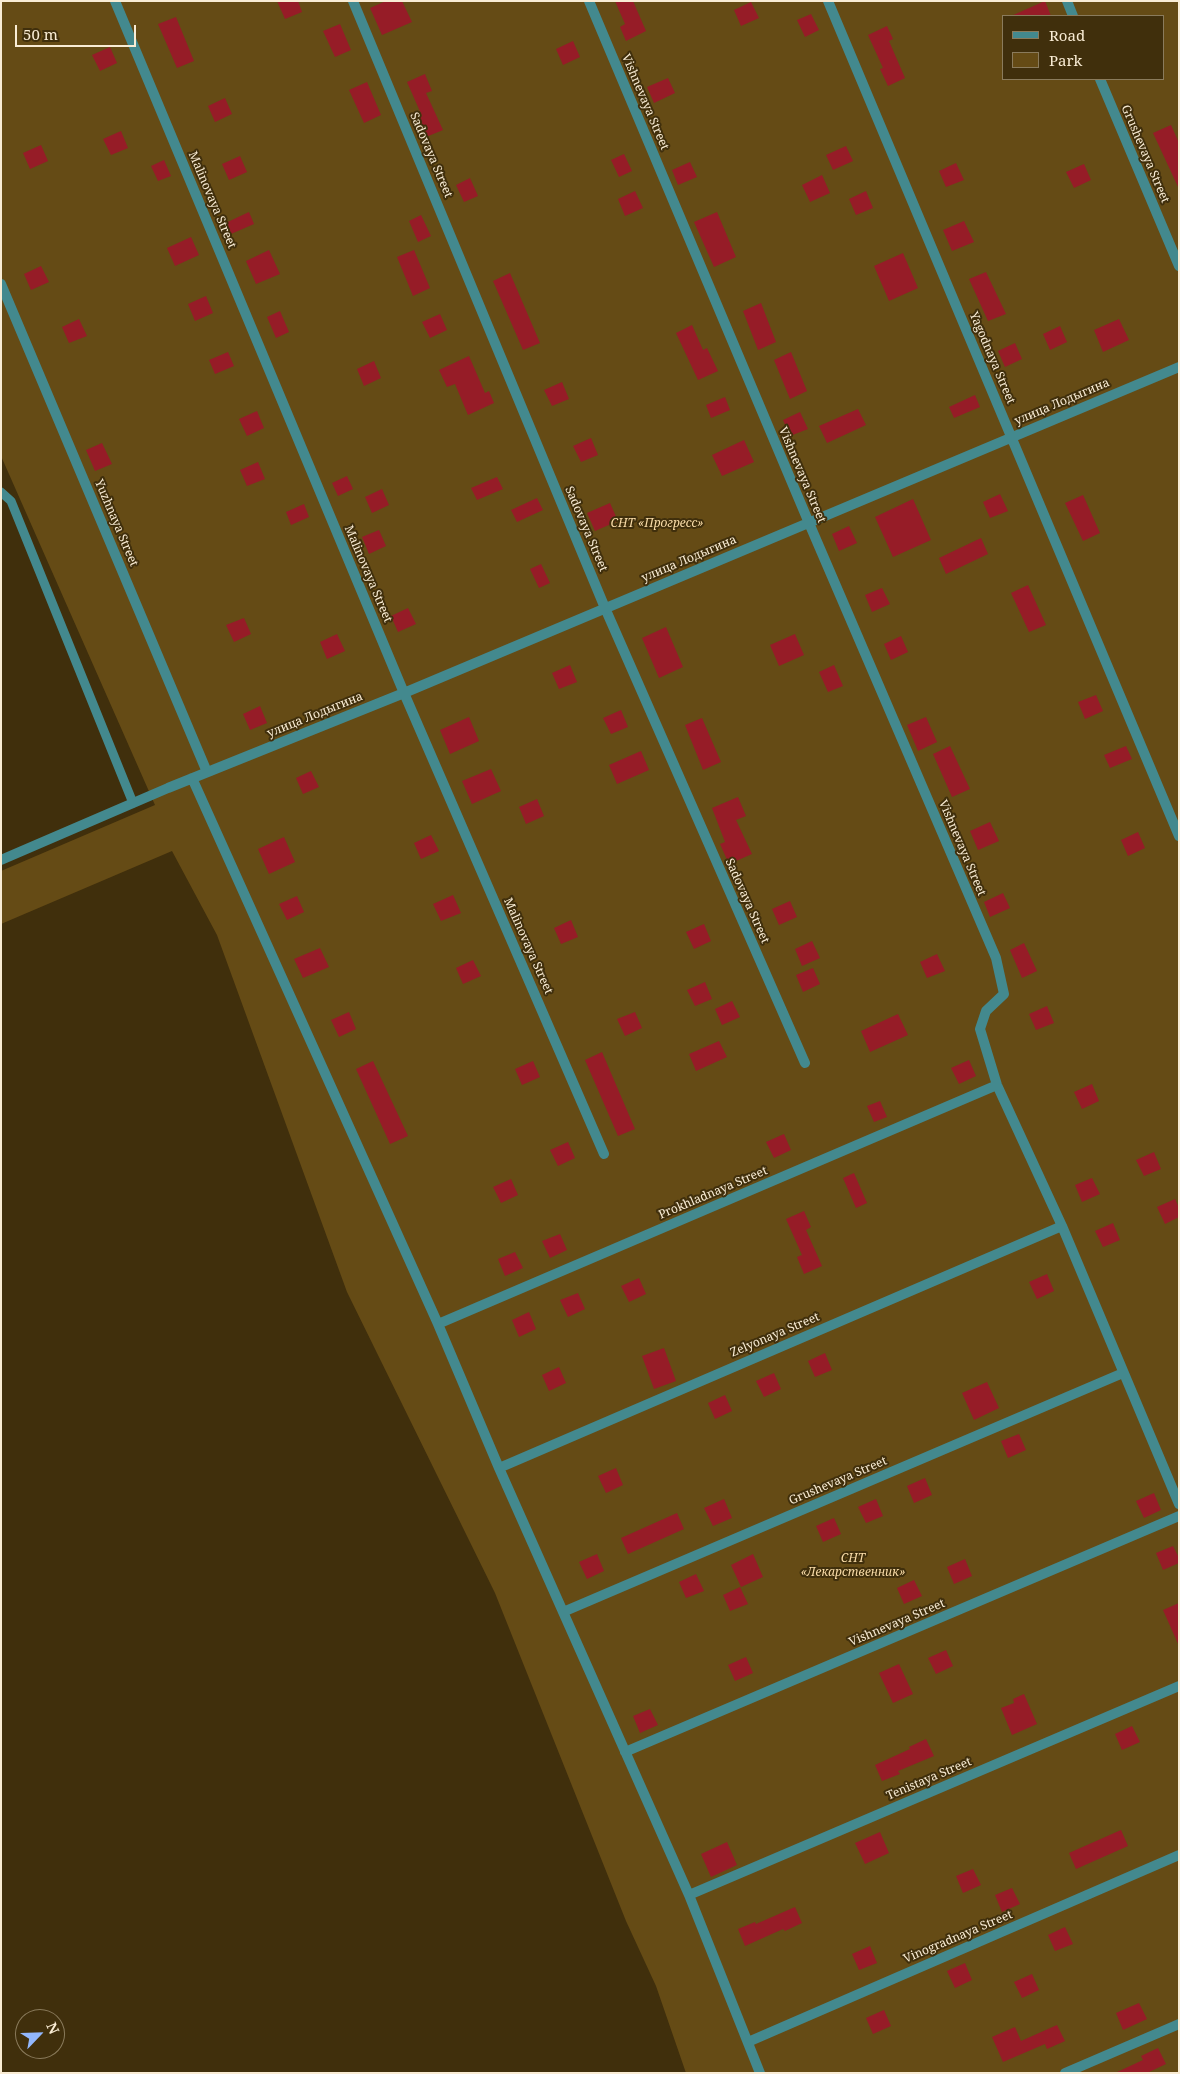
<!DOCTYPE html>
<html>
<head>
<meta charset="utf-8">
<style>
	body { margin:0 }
	#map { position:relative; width:1180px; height:2074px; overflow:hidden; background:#402f0c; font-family:"Noto Serif",serif }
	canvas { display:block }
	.frame { position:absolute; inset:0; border:2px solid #f9ecd4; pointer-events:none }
	.legend { position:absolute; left:1002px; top:15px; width:162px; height:65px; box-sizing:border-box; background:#402f0c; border:1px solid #8a7b5c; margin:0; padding:6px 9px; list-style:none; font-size:15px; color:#f9ecd4 }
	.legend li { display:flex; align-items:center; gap:10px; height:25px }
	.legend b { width:25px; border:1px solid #8a7b5c }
	.north { position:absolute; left:15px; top:2009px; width:50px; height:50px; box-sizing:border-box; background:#402f0c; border:1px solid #8a7b5c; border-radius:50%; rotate:66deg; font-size:14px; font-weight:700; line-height:20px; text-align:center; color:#f9ecd4 }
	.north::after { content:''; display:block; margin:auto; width:18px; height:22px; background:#92b7fd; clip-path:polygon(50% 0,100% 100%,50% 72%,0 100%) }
	.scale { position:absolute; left:15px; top:25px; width:121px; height:22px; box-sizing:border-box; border:2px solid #f9ecd4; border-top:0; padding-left:6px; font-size:15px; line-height:18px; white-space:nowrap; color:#f9ecd4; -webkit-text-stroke:4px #402f0c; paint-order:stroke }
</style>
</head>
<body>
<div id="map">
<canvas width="1180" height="2074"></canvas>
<div class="frame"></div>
<ul class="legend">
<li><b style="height:6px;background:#43898e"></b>Road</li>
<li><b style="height:14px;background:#654b15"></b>Park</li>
</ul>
<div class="north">N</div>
<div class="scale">50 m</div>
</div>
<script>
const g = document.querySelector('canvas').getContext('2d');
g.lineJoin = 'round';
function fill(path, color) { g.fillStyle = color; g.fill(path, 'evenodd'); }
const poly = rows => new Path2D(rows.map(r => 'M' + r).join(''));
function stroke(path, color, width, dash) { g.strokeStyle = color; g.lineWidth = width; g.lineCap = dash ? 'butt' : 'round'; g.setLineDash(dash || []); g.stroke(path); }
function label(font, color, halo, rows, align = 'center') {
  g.font = font + ' "Noto Serif",serif'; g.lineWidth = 4; g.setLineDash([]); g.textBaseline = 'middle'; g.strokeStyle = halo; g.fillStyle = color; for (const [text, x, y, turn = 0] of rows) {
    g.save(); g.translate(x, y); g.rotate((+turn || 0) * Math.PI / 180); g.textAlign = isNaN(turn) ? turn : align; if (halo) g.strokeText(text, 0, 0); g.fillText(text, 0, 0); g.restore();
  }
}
const green = poly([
	[1,1,1179,1,1179,2073,686,2073,656,1986,626,1921,495,1593,347,1292,217,935,172,851,1,924,1,871,155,805,1,456],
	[1004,16,1164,16,1164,79,1004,79]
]);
const building = poly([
	[277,1,298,1,302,12,285,19],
	[386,1,402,1,412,22,382,35,370,8],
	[615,1,633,1,646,31,626,41,620,27,625,24],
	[1045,1,1051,16,1011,16],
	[751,2,759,18,741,26,734,10],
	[811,14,819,30,805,37,797,20],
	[176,17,194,61,177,68,158,24],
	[340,24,351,50,335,57,323,31],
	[887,26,893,39,889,41,905,78,888,86,880,69,883,68,868,35],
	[573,41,580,57,563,65,556,49],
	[110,47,117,63,100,71,92,55],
	[425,74,432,91,426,93,443,130,426,137,417,118,422,116,407,82],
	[668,78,675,93,654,103,647,87],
	[367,82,381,115,364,123,349,90],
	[225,98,232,114,215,122,208,106],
	[1171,125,1179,143,1179,189,1153,133],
	[121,131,128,148,111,155,103,139],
	[41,145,48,161,30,169,23,153],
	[846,146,853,161,833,170,826,155],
	[624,154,632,171,619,177,611,160],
	[240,156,247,172,229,180,222,164],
	[164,160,171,176,158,181,151,166],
	[690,162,697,177,678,185,672,170],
	[956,163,964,180,946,187,939,171],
	[1084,164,1091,180,1074,188,1066,172],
	[822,175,830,193,810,202,802,185],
	[470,178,478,196,464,202,456,185],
	[635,191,643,208,625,216,618,199],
	[866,191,873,208,856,215,849,199],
	[249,212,254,224,224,237,219,226],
	[717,212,736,257,714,267,694,222],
	[421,215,431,236,418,242,409,221],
	[964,221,974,242,952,251,943,230],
	[191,237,199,255,175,266,167,248],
	[269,250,280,274,256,284,246,261],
	[414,250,430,288,413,296,397,257],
	[903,253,918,288,889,301,874,266],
	[41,266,49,282,31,290,24,274],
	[986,272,1006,314,988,321,969,279],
	[510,273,540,343,523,350,493,281],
	[206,296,213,313,195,321,188,304],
	[761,303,776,342,758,350,743,311],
	[280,311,289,332,276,338,267,317],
	[440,314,447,330,430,338,422,322],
	[79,319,87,336,69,343,62,327],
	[1119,319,1129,340,1103,352,1094,330],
	[692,325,703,350,707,348,718,371,698,380,676,333],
	[1060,326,1067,342,1050,350,1043,334],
	[1015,343,1022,359,1005,367,998,351],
	[228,352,234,366,215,374,209,360],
	[791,352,807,391,790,399,774,360],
	[469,356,485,393,489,391,494,403,468,415,455,384,447,387,439,370],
	[374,361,381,378,364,386,357,369],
	[562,382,569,399,552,406,544,390],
	[975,395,980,407,954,418,949,407],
	[725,397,730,410,711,418,706,405],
	[858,409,866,425,827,443,819,426],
	[257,411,264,428,247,436,239,419],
	[800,412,808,429,790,436,783,420],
	[591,438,598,455,581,462,573,446],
	[744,440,754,462,722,476,712,455],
	[102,443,112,464,95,471,86,450],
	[258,462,265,479,247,486,240,470],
	[347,476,353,489,338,496,332,483],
	[497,477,503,489,477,500,471,488],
	[382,489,389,505,372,513,365,497],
	[1000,494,1008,511,990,518,983,502],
	[1083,495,1100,533,1083,541,1065,503],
	[537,498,543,510,517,522,511,510],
	[913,499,931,540,893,557,875,517],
	[610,503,618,521,595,531,587,513],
	[304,504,309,517,291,525,286,512],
	[849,526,857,543,839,551,832,534],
	[379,530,386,546,369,554,362,537],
	[981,538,988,554,946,574,939,558],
	[541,564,550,583,539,588,530,569],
	[1028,585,1046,625,1029,632,1011,593],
	[882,588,890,604,872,612,865,595],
	[408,608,416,624,398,632,391,616],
	[244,618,251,634,234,642,226,625],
	[666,627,683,667,659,678,642,638],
	[337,634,345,651,327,659,320,642],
	[795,634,804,655,779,666,770,645],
	[901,636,908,652,891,660,884,644],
	[570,665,577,682,559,689,552,673],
	[834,665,843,686,828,692,819,672],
	[1096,695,1103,711,1085,719,1078,702],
	[260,706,267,723,250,730,243,714],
	[621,710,628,727,611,734,603,718],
	[469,717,479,741,450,754,440,730],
	[926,717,937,742,918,751,907,725],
	[702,718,721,762,703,770,685,725],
	[950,746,970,789,952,797,933,754],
	[1126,746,1132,759,1110,768,1104,755],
	[641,751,649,770,617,784,609,765],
	[491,769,501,791,472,804,462,781],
	[311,771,319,787,303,794,296,778],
	[738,797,746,816,736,820,752,854,729,864,720,844,725,842,712,808],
	[537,799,544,816,526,824,519,807],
	[990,822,999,841,978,850,970,831],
	[1138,832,1145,848,1128,856,1121,840],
	[431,835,439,851,421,859,414,843],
	[284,837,295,862,269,874,258,849],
	[1003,893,1010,908,990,917,984,902],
	[453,895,461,913,441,921,433,904],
	[297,896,304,912,287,920,279,904],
	[790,901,797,917,779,925,772,909],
	[571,920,578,937,561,944,554,928],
	[704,924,711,941,694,949,686,932],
	[812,941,820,958,802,966,795,949],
	[1024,943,1037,971,1022,978,1010,950],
	[320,948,329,967,303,978,294,959],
	[937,954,945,971,927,978,920,962],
	[473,960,481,976,463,984,456,968],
	[813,968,820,984,803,992,796,975],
	[705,982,712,999,695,1006,687,990],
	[732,1001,740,1017,722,1025,715,1009],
	[1047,1006,1054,1023,1036,1030,1029,1014],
	[349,1012,356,1029,339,1037,331,1020],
	[635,1012,642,1028,625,1036,617,1019],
	[898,1014,908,1035,870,1052,861,1031],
	[719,1041,727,1057,696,1071,689,1054],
	[602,1052,635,1129,618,1136,585,1060],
	[969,1060,976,1076,959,1084,951,1068],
	[373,1061,408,1136,390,1144,356,1069],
	[533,1061,540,1077,522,1085,515,1069],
	[1092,1084,1099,1101,1082,1109,1074,1092],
	[880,1101,887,1117,874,1122,867,1106],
	[784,1134,791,1150,774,1158,766,1142],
	[568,1142,575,1158,558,1166,550,1150],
	[1154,1152,1161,1169,1144,1176,1136,1160],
	[854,1173,867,1203,856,1208,843,1178],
	[1092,1178,1100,1194,1082,1202,1075,1185],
	[511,1179,518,1195,501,1203,493,1187],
	[1175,1199,1179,1208,1179,1217,1165,1224,1157,1207],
	[804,1211,811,1227,806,1230,822,1266,804,1274,797,1257,802,1255,786,1219],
	[1113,1223,1120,1240,1103,1247,1095,1231],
	[560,1234,567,1250,550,1258,542,1241],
	[515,1252,523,1268,505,1276,498,1259],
	[1047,1274,1054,1291,1037,1299,1029,1282],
	[639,1278,646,1294,629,1302,621,1286],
	[578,1293,585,1309,568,1317,560,1300],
	[529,1312,536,1329,519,1337,512,1320],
	[664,1348,676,1381,654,1389,642,1356],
	[825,1353,832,1370,815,1377,808,1361],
	[559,1367,566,1383,549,1391,542,1375],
	[774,1373,781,1389,764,1397,756,1381],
	[987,1382,999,1408,974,1420,962,1393],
	[725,1395,732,1411,715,1419,708,1403],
	[1019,1434,1026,1450,1008,1458,1001,1441],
	[616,1468,623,1485,606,1493,598,1476],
	[925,1478,932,1495,914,1503,907,1486],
	[1154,1493,1161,1510,1144,1518,1136,1501],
	[724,1499,732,1518,713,1526,704,1508],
	[876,1499,883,1516,866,1523,858,1507],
	[677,1513,684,1529,628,1554,621,1538],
	[834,1518,841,1534,823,1542,816,1526],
	[1173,1546,1179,1558,1179,1563,1163,1570,1156,1553],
	[597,1554,604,1571,587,1579,579,1562],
	[753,1554,763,1577,741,1587,731,1565],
	[965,1559,972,1576,954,1584,947,1567],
	[696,1574,704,1591,686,1598,679,1582],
	[914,1580,922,1596,904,1604,897,1588],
	[740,1587,748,1604,730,1611,723,1595],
	[1179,1603,1179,1646,1163,1610],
	[946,1650,953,1666,936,1674,928,1658],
	[746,1657,753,1673,735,1681,728,1665],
	[899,1664,913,1694,893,1703,879,1673],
	[1024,1694,1037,1724,1012,1735,1001,1708,1014,1703,1013,1699],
	[650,1709,658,1725,640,1733,633,1716],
	[1132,1726,1140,1742,1122,1750,1115,1734],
	[926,1739,934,1756,898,1771,900,1774,882,1781,875,1765,910,1749,909,1747],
	[1121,1830,1128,1846,1076,1869,1069,1853],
	[880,1832,889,1853,865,1864,855,1843],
	[727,1842,737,1865,711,1877,701,1854],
	[973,1869,981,1885,963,1893,956,1876],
	[1012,1888,1020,1904,1002,1912,995,1895],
	[795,1907,802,1923,785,1931,783,1929,745,1946,738,1929,755,1922,756,1924],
	[1065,1927,1073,1944,1055,1951,1048,1935],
	[870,1946,877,1963,859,1970,852,1954],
	[965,1963,972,1980,955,1988,947,1971],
	[1032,1974,1039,1990,1022,1998,1014,1982],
	[1139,2003,1147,2019,1123,2030,1116,2013],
	[884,2010,891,2026,873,2034,866,2018],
	[1057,2025,1065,2041,1047,2049,1045,2044,1003,2062,992,2037,1015,2027,1021,2041],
	[1158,2048,1166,2064,1147,2073,1115,2073,1143,2060,1141,2056]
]);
const lane = poly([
	[1,492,11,501,133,803]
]);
const street = poly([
	[115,1,404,693,604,1154],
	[353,1,605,608,805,1063],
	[589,1,809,523,996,958,1004,994,986,1011,980,1029,997,1085,1062,1226,1179,1504],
	[828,1,1179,836],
	[1067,1,1073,16],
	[1100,79,1179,266],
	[1,284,207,772],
	[192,778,438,1324,499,1468,689,1895,760,2073],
	[1,860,168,788,404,693,1179,367],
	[438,1324,997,1085],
	[499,1468,1062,1226],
	[563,1612,1123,1373],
	[625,1752,1179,1516],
	[689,1895,1179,1686],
	[748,2042,1179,1855],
	[1065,2073,1179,2024]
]);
const streetNames = [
	["Vishnevaya Street",645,102,67],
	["Grushevaya Street",1145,154,67],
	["Sadovaya Street",431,155,67],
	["Malinovaya Street",212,200,67],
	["Yagodnaya Street",992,358,67],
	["улица Лодыгина",1062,402,-23],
	["Vishnevaya Street",802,475,67],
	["Yuzhnaya Street",116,523,67],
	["Sadovaya Street",586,529,67],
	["улица Лодыгина",689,559,-23],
	["Malinovaya Street",368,574,67],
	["улица Лодыгина",315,715,-22],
	["Vishnevaya Street",962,848,67],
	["Sadovaya Street",747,901,66],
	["Malinovaya Street",528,946,66],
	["Prokhladnaya Street",713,1193,-23],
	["Zelyonaya Street",775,1335,-23],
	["Grushevaya Street",838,1481,-23],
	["Vishnevaya Street",897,1623,-23],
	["Tenistaya Street",929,1779,-23],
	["Vinogradnaya Street",958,1937,-23]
];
const parkNames = [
	["СНТ «Прогресс»",657,524],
	["СНТ",853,1559],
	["«Лекарственник»",853,1573]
];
fill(green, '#654b15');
fill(building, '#961c27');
stroke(lane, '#43898e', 9);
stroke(street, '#43898e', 10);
label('12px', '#f9ecd4', '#402f0c', streetNames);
label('italic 12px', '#f9dca8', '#402f0c', parkNames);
</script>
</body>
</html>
